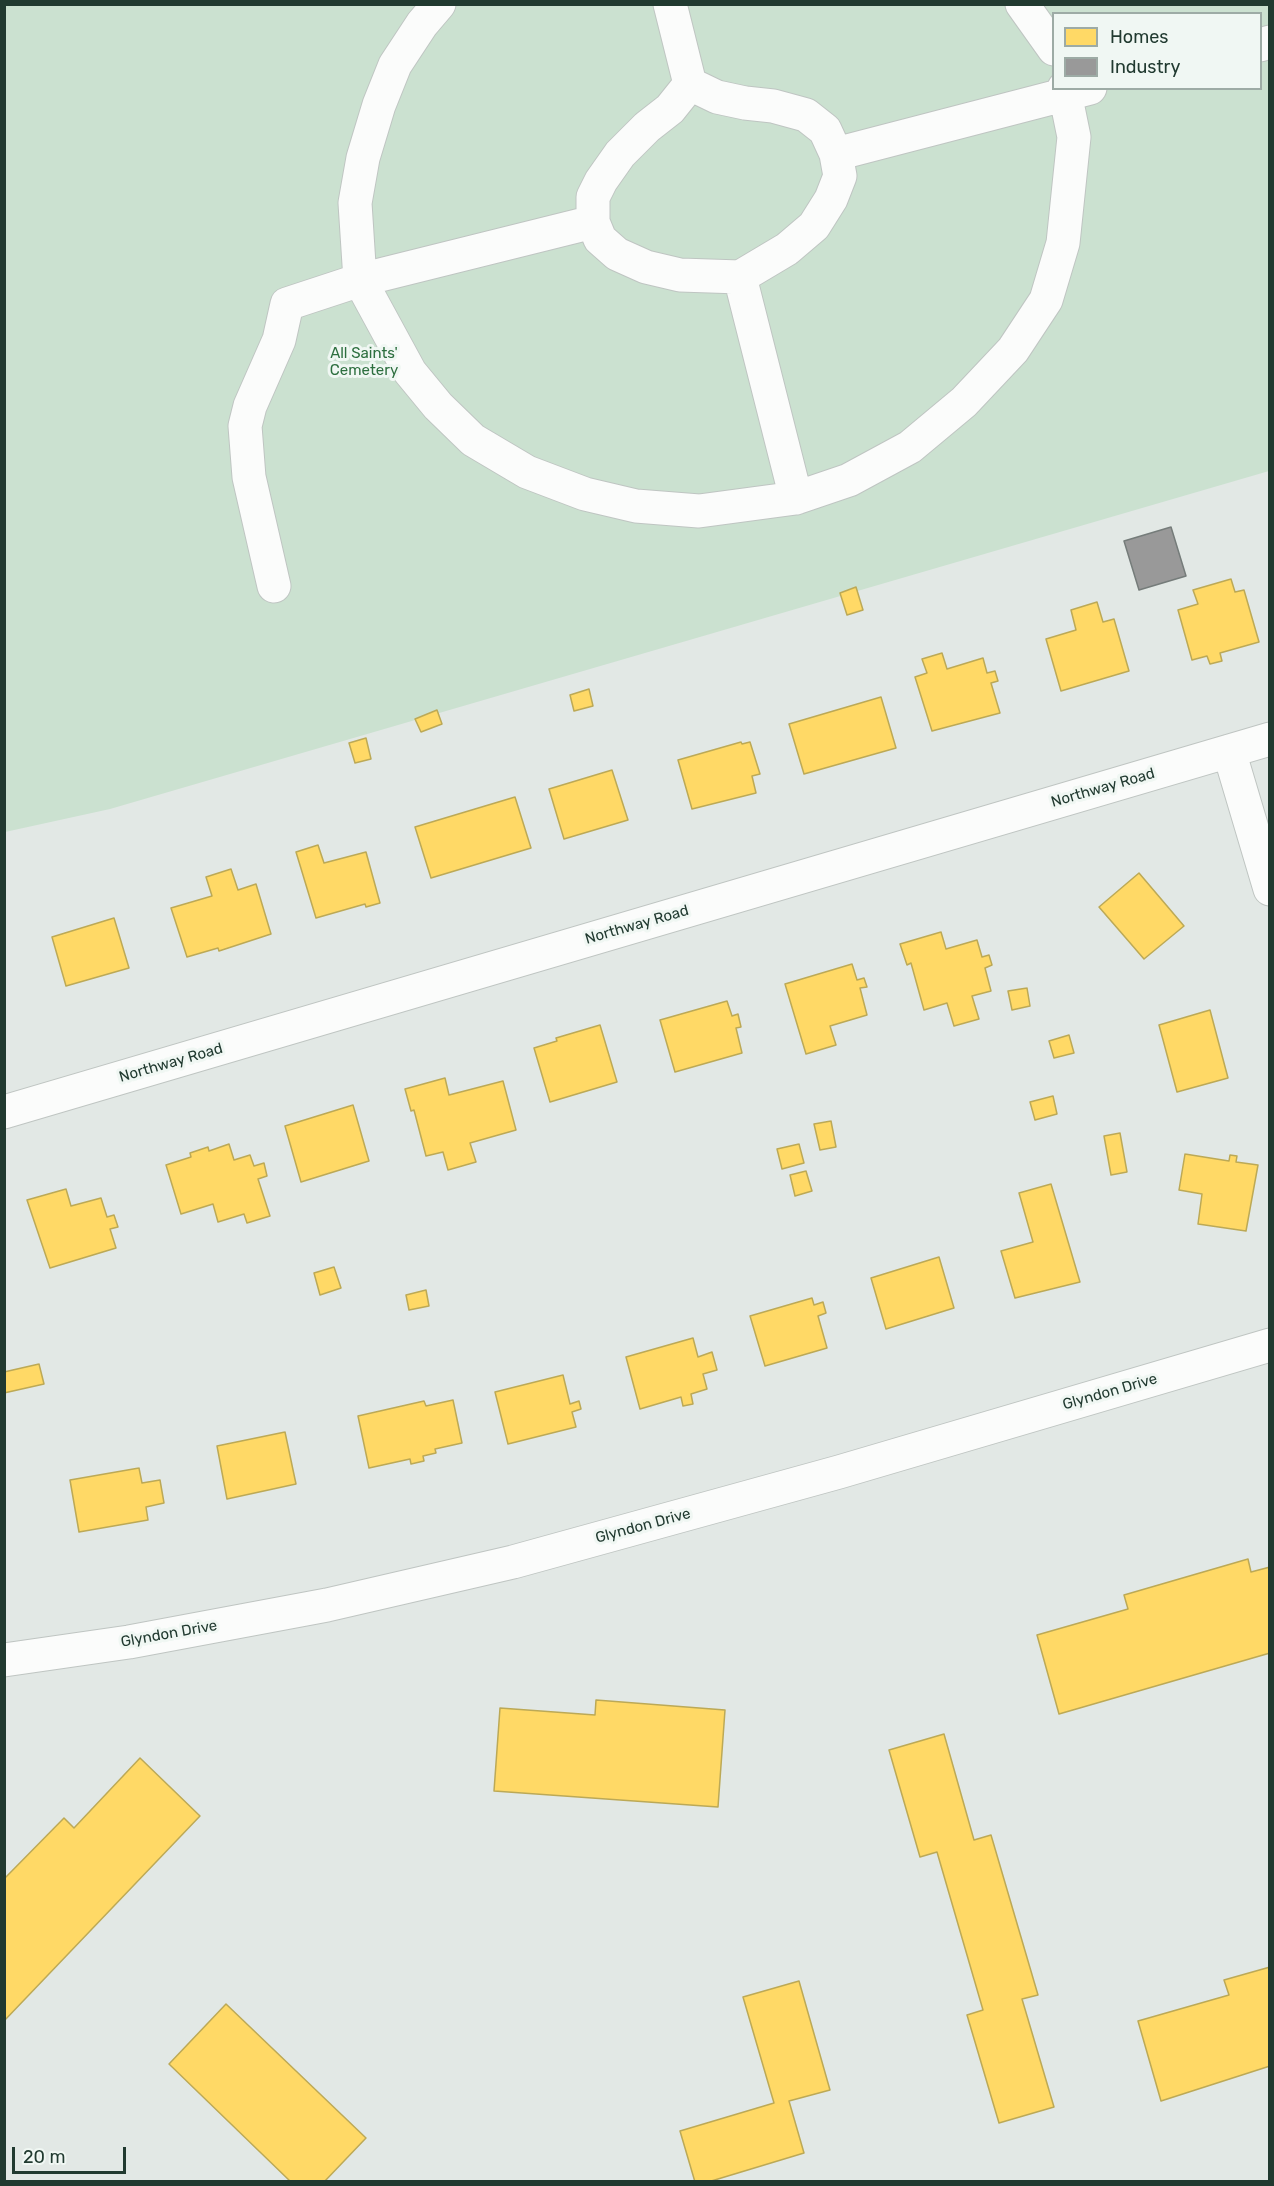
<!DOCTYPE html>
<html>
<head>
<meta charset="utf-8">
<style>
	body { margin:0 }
	#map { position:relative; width:1274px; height:2186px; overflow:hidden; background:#e2e8e5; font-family:Rubik,sans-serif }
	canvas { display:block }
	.frame { position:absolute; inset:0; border:6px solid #213a30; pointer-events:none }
	.legend { position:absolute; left:1052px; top:12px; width:210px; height:78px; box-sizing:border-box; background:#f0f7f3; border:2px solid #9daba5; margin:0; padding:8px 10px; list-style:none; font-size:18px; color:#213a30 }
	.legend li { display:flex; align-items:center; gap:12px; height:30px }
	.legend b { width:30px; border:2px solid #9daba5 }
	.scale { position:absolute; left:12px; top:2147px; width:114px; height:27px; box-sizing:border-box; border:3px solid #213a30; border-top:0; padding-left:8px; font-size:18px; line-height:21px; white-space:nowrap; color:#213a30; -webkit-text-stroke:4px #f0f7f3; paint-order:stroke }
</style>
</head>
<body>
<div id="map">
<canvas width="1274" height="2186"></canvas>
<div class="frame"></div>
<ul class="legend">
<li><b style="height:16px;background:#ffd966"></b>Homes</li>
<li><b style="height:16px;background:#999"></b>Industry</li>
</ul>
<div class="scale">20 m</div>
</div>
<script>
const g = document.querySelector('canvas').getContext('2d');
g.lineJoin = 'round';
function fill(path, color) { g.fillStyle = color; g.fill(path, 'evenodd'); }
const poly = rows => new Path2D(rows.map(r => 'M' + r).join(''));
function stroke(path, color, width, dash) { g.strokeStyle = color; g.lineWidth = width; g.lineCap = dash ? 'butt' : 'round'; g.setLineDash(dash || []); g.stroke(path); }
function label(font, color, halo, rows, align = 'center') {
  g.font = font + ' Rubik,sans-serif'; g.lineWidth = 6; g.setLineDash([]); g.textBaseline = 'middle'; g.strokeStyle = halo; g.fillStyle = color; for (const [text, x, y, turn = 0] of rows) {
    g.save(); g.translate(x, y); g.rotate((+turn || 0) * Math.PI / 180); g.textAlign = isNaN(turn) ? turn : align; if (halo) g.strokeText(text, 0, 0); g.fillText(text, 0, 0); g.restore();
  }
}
const green = poly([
	[4,5,1269,5,1269,471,110,809,5,832],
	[1054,14,1260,14,1260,88,1054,88]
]);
const homes = poly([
	[1231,579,1235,592,1244,590,1259,642,1220,653,1222,661,1210,664,1207,656,1192,660,1178,610,1198,604,1193,590,1231,579],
	[856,587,863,610,847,615,840,593,856,587],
	[1097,602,1103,622,1114,619,1129,671,1061,691,1046,639,1076,630,1071,610,1097,602],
	[942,653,947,669,983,658,987,673,995,671,998,681,991,683,1000,713,932,731,915,677,927,673,922,659,942,653],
	[589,689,593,706,574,711,570,695,589,689],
	[881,697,896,748,804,774,789,724,881,697],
	[437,710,442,724,421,732,415,719,437,710],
	[366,738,371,759,355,763,349,743,366,738],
	[741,742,742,744,750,742,760,774,752,776,756,793,692,809,678,760,741,742],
	[612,770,628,820,564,839,549,789,612,770],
	[515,797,531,848,431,878,415,827,515,797],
	[318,845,324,863,366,852,380,903,366,907,365,904,316,918,296,852,318,845],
	[231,869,238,890,256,884,271,934,219,951,218,948,187,957,171,908,212,896,206,877,231,869],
	[1139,873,1184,926,1144,959,1099,907,1139,873],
	[114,918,129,968,66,986,52,937,114,918],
	[941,932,946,949,977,940,982,957,989,955,992,965,985,968,991,991,972,996,979,1019,954,1026,947,1003,924,1010,911,963,907,965,900,944,941,932],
	[852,964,857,980,864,978,867,987,860,988,867,1015,830,1026,836,1045,806,1054,785,984,852,964],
	[1027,988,1030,1006,1012,1010,1008,991,1027,988],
	[727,1001,732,1016,738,1014,741,1027,736,1028,742,1053,675,1072,660,1020,727,1001],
	[1210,1010,1228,1078,1177,1092,1159,1025,1210,1010],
	[600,1025,617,1082,550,1102,534,1048,557,1041,556,1038,600,1025],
	[1069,1035,1074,1053,1054,1058,1049,1041,1069,1035],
	[445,1078,449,1095,503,1081,516,1130,470,1143,476,1162,448,1170,443,1152,426,1156,414,1110,411,1111,405,1089,445,1078],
	[1053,1096,1057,1114,1035,1120,1030,1102,1053,1096],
	[353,1105,369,1161,301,1182,285,1126,353,1105],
	[831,1121,836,1147,820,1150,814,1124,831,1121],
	[1120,1133,1127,1172,1111,1175,1104,1136,1120,1133],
	[229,1144,234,1160,250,1155,254,1166,264,1163,267,1176,258,1179,270,1216,247,1223,244,1214,218,1222,213,1204,181,1214,166,1165,191,1157,190,1153,208,1147,209,1151,229,1144],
	[799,1144,804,1163,782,1169,777,1149,799,1144],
	[1185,1154,1229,1161,1230,1155,1237,1156,1236,1162,1258,1165,1246,1231,1198,1224,1202,1194,1179,1190,1185,1154],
	[806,1171,812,1191,795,1196,790,1175,806,1171],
	[1051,1184,1080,1282,1015,1298,1001,1251,1033,1242,1019,1193,1051,1184],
	[66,1189,71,1206,101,1198,107,1217,114,1215,118,1227,110,1229,116,1248,50,1268,27,1200,66,1189],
	[939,1257,954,1308,886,1329,871,1278,939,1257],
	[334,1267,341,1288,320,1295,314,1273,334,1267],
	[426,1290,429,1306,409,1310,406,1295,426,1290],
	[812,1298,814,1305,823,1302,826,1313,818,1316,827,1348,765,1366,750,1316,812,1298],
	[693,1338,698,1357,712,1352,717,1370,703,1374,707,1389,691,1394,693,1404,683,1406,681,1397,640,1409,626,1357,693,1338],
	[39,1364,44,1384,4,1393,4,1372,39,1364],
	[563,1375,570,1404,579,1401,581,1409,572,1412,576,1427,508,1444,495,1392,563,1375],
	[453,1400,462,1443,435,1449,436,1453,423,1456,424,1461,411,1464,410,1459,369,1468,358,1416,424,1401,426,1406,453,1400],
	[285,1432,296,1484,227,1499,217,1446,285,1432],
	[139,1468,142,1483,160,1480,164,1503,146,1507,148,1520,79,1532,70,1480,139,1468],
	[1248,1559,1251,1572,1270,1567,1270,1653,1059,1714,1037,1635,1128,1609,1124,1595,1248,1559],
	[596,1700,725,1710,718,1807,494,1791,500,1708,595,1715,596,1700],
	[944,1734,974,1840,991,1835,1038,1995,1022,1999,1054,2107,999,2123,967,2015,983,2010,937,1852,920,1857,889,1750,944,1734],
	[140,1758,200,1816,4,2021,4,1879,64,1818,74,1828,140,1758],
	[1270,1967,1270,2066,1161,2101,1138,2021,1229,1995,1224,1980,1270,1967],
	[799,1981,830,2090,789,2101,804,2153,708,2182,695,2182,680,2131,774,2103,743,1997,799,1981],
	[226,2004,366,2138,324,2182,291,2182,169,2064,226,2004]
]);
const industry = poly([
	[1171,527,1186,576,1139,590,1124,541,1171,527]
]);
const minor = poly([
	[439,4,422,24,395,65,379,105,363,158,355,203,360,280,410,372,438,406,473,440,527,472,585,494,636,506,699,511,796,498,849,480,910,447,964,402,1013,350,1046,300,1063,243,1074,137,1064,88],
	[670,4,690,84],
	[1022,4,1054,49],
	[1260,45,1270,42],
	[690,84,717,97,745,103,773,106,806,115,825,130,836,154,840,176,831,199,814,226,787,249,740,277,680,275,646,267,617,254,600,239,593,222,593,197,601,181,620,154,647,127,670,109,690,84],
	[836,154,1090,88],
	[740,277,796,498],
	[274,586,249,477,245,426,250,406,279,340,287,304,360,280,593,222],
	[1229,751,1270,889],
	[4,1112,1270,739],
	[4,1660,129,1642,327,1605,513,1562,839,1472,1270,1345]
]);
const parkNames = [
	["All Saints'",364,354],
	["Cemetery",364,371]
];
const streetNames = [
	["Northway Road",1103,788,-16],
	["Northway Road",637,925,-16],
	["Northway Road",171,1063,-16],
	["Glyndon Drive",1110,1392,-16],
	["Glyndon Drive",643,1526,-15],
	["Glyndon Drive",169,1634,-10]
];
fill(green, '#cbe1d0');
fill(homes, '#ffd966');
stroke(homes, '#bca956', 1.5);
fill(industry, '#999');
stroke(industry, '#757c7a', 1.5);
stroke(minor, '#bfc5c2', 35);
stroke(minor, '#fbfcfb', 33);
label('15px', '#2d6f3f', '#f0f7f3', parkNames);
label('15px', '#213a30', '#f0f7f3', streetNames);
</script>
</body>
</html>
